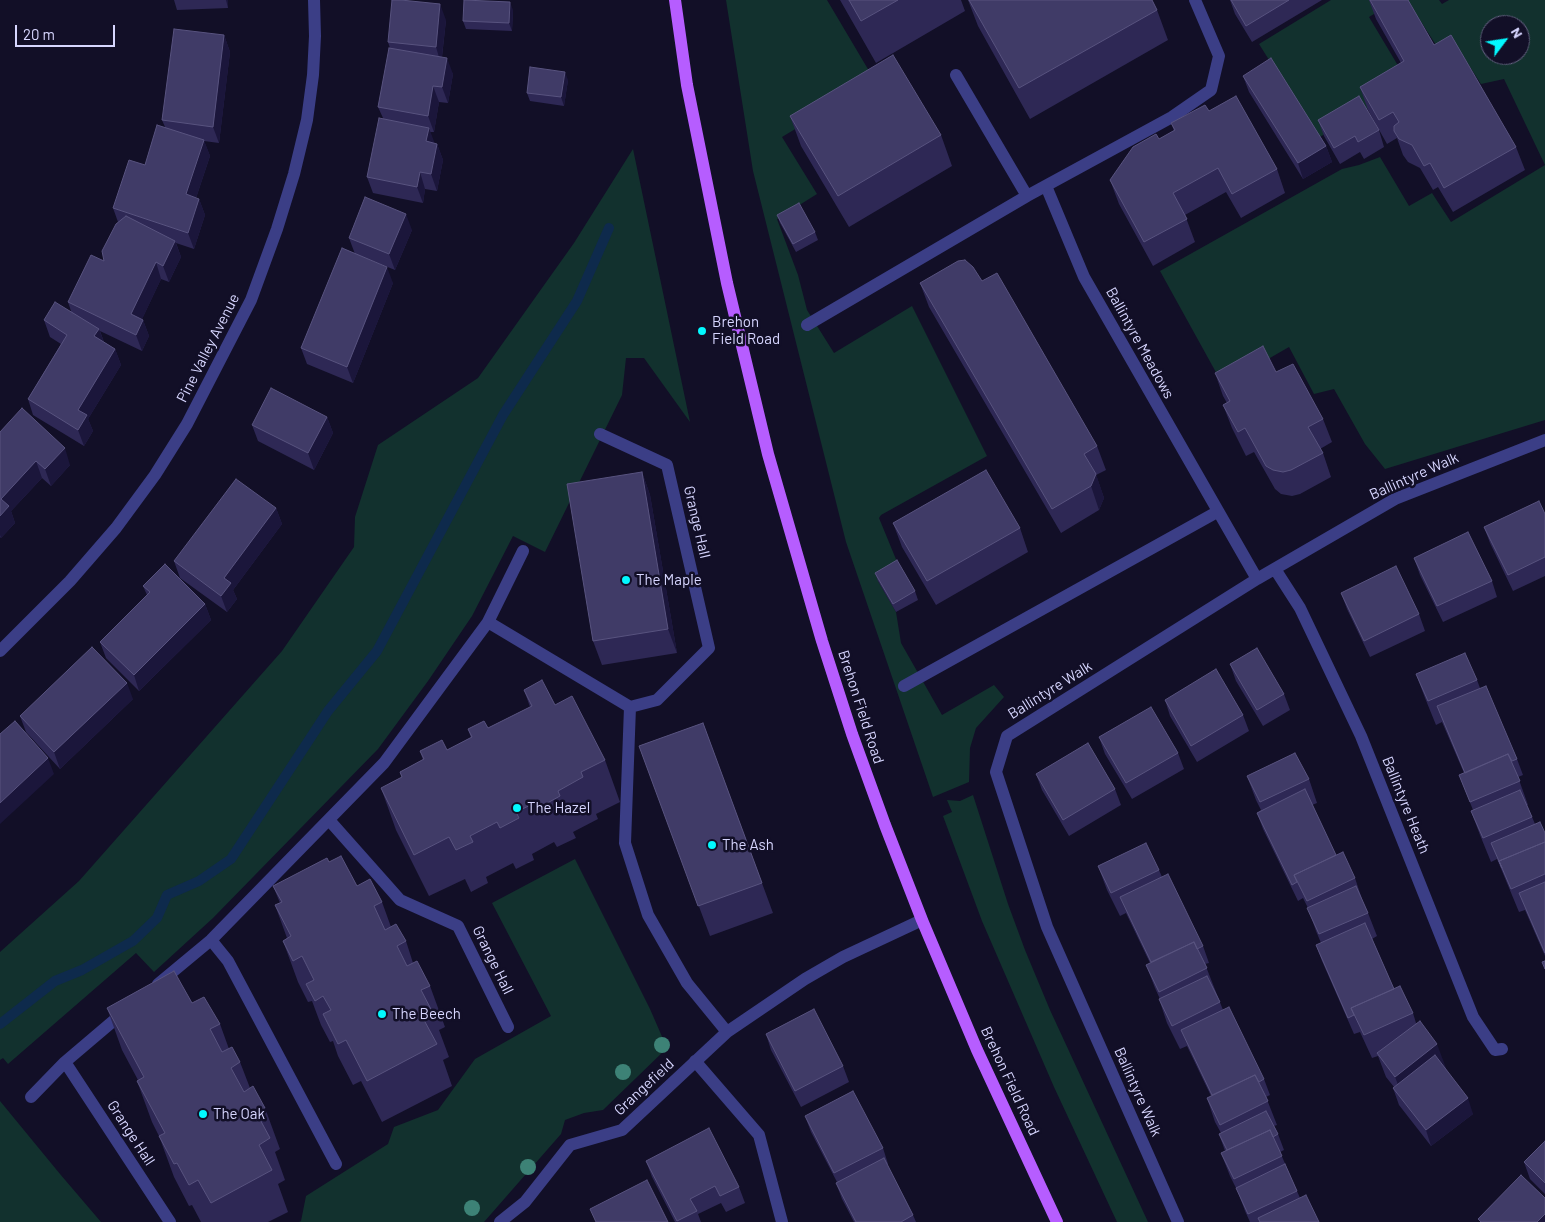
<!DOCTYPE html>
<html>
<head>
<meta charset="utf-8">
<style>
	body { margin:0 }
	#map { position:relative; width:1545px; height:1222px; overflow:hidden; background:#120f27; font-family:Barlow,sans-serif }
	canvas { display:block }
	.north { position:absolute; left:1480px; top:15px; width:50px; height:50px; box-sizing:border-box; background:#120f27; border:1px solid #615f7d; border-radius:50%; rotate:59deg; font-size:14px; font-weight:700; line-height:20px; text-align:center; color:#d7d6ff }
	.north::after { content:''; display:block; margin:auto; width:18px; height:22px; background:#02f9ff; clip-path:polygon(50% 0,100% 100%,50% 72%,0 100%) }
	.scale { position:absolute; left:15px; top:25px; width:100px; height:22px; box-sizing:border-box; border:2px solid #d7d6ff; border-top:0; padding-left:6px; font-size:15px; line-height:18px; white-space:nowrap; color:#d7d6ff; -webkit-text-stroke:4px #120f27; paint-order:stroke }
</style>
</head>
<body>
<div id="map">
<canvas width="1545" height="1222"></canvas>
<div class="north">N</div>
<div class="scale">20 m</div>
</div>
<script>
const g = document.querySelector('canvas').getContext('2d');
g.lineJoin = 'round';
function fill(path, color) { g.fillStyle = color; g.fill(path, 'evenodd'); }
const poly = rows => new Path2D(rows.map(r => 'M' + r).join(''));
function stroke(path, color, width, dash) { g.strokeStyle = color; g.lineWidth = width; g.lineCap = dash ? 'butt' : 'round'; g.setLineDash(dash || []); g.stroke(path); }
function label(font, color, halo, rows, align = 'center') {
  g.font = font + ' Barlow,sans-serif'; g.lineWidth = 5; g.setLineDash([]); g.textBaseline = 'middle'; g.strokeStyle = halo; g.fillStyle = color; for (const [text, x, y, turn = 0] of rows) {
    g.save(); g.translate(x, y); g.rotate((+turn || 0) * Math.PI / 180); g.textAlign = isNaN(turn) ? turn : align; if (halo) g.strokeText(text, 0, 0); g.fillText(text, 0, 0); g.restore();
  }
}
const green = poly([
	[726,0,827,0,875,81,782,137,817,194,777,219,798,275,807,310,834,353,912,306,987,456,881,515,879,518,900,569,878,581,896,612,901,643,942,715,994,685,1004,697,976,728,970,748,969,782,933,797,846,542,753,171],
	[1331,0,1397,0,1369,17,1409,84,1318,138,1259,44],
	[1407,0,1439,0,1442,4,1449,0,1545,0,1545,420,1385,469,1365,444,1334,389,1314,394,1289,347,1223,385,1160,271,1342,169,1359,165,1380,157,1409,206,1432,193,1451,222,1545,165,1504,79,1481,84,1459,50,1445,59],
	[1490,25,1520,25,1520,55,1490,55],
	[633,149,690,422,644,358,626,358,622,395,545,552,513,536,472,616,428,681,378,749,213,918,154,972,136,953,8,1064,3,1058,0,1060,0,952,79,881,282,651,354,547,355,517,378,445,478,378,574,243],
	[973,795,1008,904,1025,950,1050,1010,1148,1222,1117,1222,1054,1087,982,921,943,816,952,812,947,800,960,801],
	[575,859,650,1009,667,1048,603,1110,584,1113,565,1120,561,1134,484,1222,299,1222,301,1221,306,1196,388,1144,394,1127,438,1110,475,1059,551,1016,492,903],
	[0,1101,60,1174,101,1222,0,1222]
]);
const stream = poly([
	[0,1024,55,981,82,970,133,941,157,918,167,895,199,881,231,859,328,711,377,651,503,415,577,301,609,228]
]);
const minor = poly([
	[956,75,1027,196],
	[1046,186,1084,277,1257,579],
	[807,325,1027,196,1172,117,1211,90,1219,56,1195,0],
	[600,434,667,465,709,648,657,700,630,707],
	[1275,569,1300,608,1361,736,1473,1017,1495,1050,1502,1049],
	[488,622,630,707,625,843,648,915,687,983,727,1032],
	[0,651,70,581,116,528,155,475,187,424,251,300,277,229,294,174,307,120,313,75,315,36,314,0],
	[904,686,1217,512],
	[329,820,400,900,458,926,508,1027],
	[211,940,228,961,336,1164],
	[158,984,211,940,384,763,488,622,523,551],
	[695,1061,759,1135,782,1222],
	[65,1062,170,1222],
	[31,1097,65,1062,125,1011],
	[500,1222,525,1202,570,1145,622,1130,727,1032,805,979,843,957,922,920],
	[1178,1222,1047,927,996,772,1007,736,1257,579,1395,499,1545,440]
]);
const major = poly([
	[675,0,687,85,727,283,768,454,822,641,852,734,885,825,922,920,977,1050,1057,1222]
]);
const trees = [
	[662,1045],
	[623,1072],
	[528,1167],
	[472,1208]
];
const wall = poly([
	[174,0,228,0,228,8,177,10],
	[840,0,961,0,965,11,876,63],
	[968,0,1152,0,1157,10,1168,40,1030,119,978,26],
	[1230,0,1322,0,1252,42,1235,14],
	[1369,0,1408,0,1434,45,1516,147,1525,170,1453,212,1438,187,1433,190,1420,168,1408,162,1403,155,1397,138,1387,144,1368,110,1360,87,1401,63,1376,19],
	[513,10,512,31,466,29,463,21],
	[446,20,442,57,453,74,448,103,439,102,434,132,430,132,434,143,437,144,443,160,437,191,425,189,423,203,373,193,367,177,383,118,378,107,390,48,388,42],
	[224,35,230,52,219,143,204,141,210,156,196,198,199,199,205,215,194,249,176,243,181,257,169,282,161,279,142,319,143,320,149,336,142,351,100,331,104,342,115,349,121,365,88,419,93,431,84,446,33,415,28,399,61,344,50,337,44,320,71,311,68,302,104,261,118,222,113,208,145,165,165,127,162,120],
	[1243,76,1326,146,1332,162,1303,179,1249,92],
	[568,80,564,106,530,101,527,93],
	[1209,111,1277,169,1285,193,1241,218,1226,192,1185,215,1195,242,1153,266,1119,204,1110,180,1159,139,1174,131,1171,123],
	[790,116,941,135,952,166,849,227,801,146],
	[1318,120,1379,130,1384,147,1364,159,1360,152,1340,164,1324,136],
	[777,215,815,232,818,240,796,252,780,223],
	[412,230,395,270,368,259,393,283,353,383,307,364,301,348,355,254,349,238],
	[982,281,1097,446,1106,470,1096,475,1104,498,1099,510,1061,533,929,307,920,283],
	[1276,372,1323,419,1332,442,1320,449,1323,453,1331,477,1300,494,1292,496,1281,494,1275,489,1254,452,1246,456,1232,428,1223,405,1227,403,1223,396,1215,373],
	[327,417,333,433,314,470,258,441,252,425],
	[0,432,70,465,51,486,42,478,11,511,15,523,1,538,0,537],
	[642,472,650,495,677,653,602,665,593,641],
	[276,508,282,524,233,590,237,599,227,612,180,578,174,561],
	[1545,514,1545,576,1513,591,1490,543,1484,527],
	[893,523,1020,528,1028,552,936,605,902,547],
	[1414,558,1492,581,1497,597,1443,622,1420,575],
	[875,573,915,591,918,600,896,612,878,581],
	[143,586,205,604,211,620,139,691,106,658,100,642,147,595],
	[1341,593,1419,614,1425,631,1370,657,1347,609],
	[1230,664,1284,694,1290,710,1263,726,1236,681],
	[1416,674,1477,680,1480,688,1517,759,1523,775,1518,777,1528,805,1527,805,1535,824,1545,833,1545,956,1525,910,1519,912,1497,859,1491,862,1480,835,1471,811,1473,810,1459,775,1464,773,1442,722,1436,725,1425,698],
	[524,690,555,705,605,760,620,802,596,814,598,819,573,832,576,838,557,847,554,842,532,854,534,860,516,869,513,863,486,877,488,883,471,892,465,879,429,896,396,830,381,788,402,778,400,772,423,760,420,751,447,750,471,738,468,729,488,728,530,707],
	[133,699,60,769,26,732,20,716],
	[1165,700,1243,715,1249,731,1197,762,1170,716],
	[703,723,773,913,710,936,639,746],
	[1099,737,1178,753,1184,769,1132,799,1105,754],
	[1036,774,1115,789,1121,805,1069,836,1042,790],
	[1247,776,1309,779,1317,803,1312,805,1336,855,1355,878,1363,902,1368,913,1377,936,1372,939,1394,989,1413,1013,1416,1023,1446,1068,1445,1068,1473,1114,1431,1146,1399,1105,1393,1088,1394,1087,1386,1077,1378,1056,1372,1058,1360,1032,1354,1034,1322,961,1316,945,1321,943,1316,931,1308,908,1303,898,1298,901,1263,829,1257,813,1261,810,1256,800],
	[329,862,357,886,382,902,391,927,406,941,413,963,430,986,445,1027,439,1030,449,1057,443,1060,452,1086,382,1122,361,1081,353,1085,338,1056,333,1041,330,1042,321,1025,312,1001,308,1002,298,982,283,941,287,938,275,905,280,903,273,886],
	[1098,866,1159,870,1162,877,1203,946,1209,963,1205,964,1223,1010,1264,1079,1270,1095,1266,1097,1277,1125,1274,1126,1278,1134,1284,1150,1280,1152,1300,1198,1319,1222,1250,1222,1245,1211,1238,1192,1230,1176,1221,1153,1225,1151,1219,1134,1221,1133,1215,1122,1207,1098,1211,1096,1187,1046,1180,1049,1167,1023,1159,999,1160,999,1155,988,1146,965,1150,963,1126,913,1120,916,1107,890],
	[192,1003,220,1024,229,1049,240,1062,250,1088,265,1108,280,1149,275,1152,285,1180,278,1184,288,1212,268,1222,201,1222,192,1205,189,1206,174,1177,159,1136,152,1122,137,1081,138,1080,122,1050,107,1008],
	[766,1034,843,1066,849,1082,801,1107,771,1050],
	[805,1116,883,1148,888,1164,887,1165,913,1215,916,1222,854,1222,842,1199,836,1183,837,1182,811,1132],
	[1545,1141,1545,1194,1530,1179,1524,1162],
	[646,1161,739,1187,745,1203,726,1212,721,1203,698,1214,701,1222,675,1222,652,1177]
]);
const shadedWall = poly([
	[226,0,228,0,228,8],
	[510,2,513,10,512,31,509,23],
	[440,4,446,20,441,64,436,47],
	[224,35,230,52,219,143,213,127],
	[447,58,453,74,448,103,442,87],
	[565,72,568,80,564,106,561,97],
	[433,86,439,102,434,132,428,116],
	[429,128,435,144,426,141],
	[204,140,210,156,192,210,186,194],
	[437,144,443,160,437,191,431,174],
	[1326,146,1332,162,1303,179,1298,163],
	[420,172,425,189,423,203,417,187],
	[199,199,205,215,194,249,188,233],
	[406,214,412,230,395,270,389,254],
	[175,241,181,257,169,282,163,266],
	[156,262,161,279,137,330,131,314],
	[387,267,393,283,353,383,347,367],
	[143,320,149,336,142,351,136,335],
	[99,329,105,345,94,336],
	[115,349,121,365,88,419,93,431,84,446,78,430,78,410],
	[327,417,333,433,314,470,308,453],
	[65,448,70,465,51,486,45,469],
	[36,461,42,478,11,511,15,523,1,538,0,535,0,516,1,499],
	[642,472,650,495,677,653,668,629],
	[1096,474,1104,498,1099,510,1091,486],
	[276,508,282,524,233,590,237,599,227,612,221,596,224,578],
	[205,604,211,620,139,691,134,675],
	[127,683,133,699,60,769,54,752],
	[48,758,54,774,0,824,0,803],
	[1437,1044,1446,1068,1404,1100,1395,1077],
	[1468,1098,1473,1114,1431,1146,1426,1130],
	[1545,1214,1545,1222,1537,1222]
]);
const building = poly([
	[392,0,401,0,440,4,436,47,388,42,392,0],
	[464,0,510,2,509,23,463,21,464,0],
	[849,0,898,0,861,21,849,0],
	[969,0,1152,0,1157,10,1019,88,969,0],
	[1231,0,1289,0,1246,26,1231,0],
	[1370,0,1408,0,1434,45,1451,35,1516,147,1444,188,1430,163,1424,166,1412,145,1399,139,1394,131,1394,126,1399,122,1393,112,1379,120,1360,87,1404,61,1370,0],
	[174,29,224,35,213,127,162,120,174,29],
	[389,48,447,58,442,87,433,86,428,116,378,107,389,48],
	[893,55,941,135,838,196,790,116,893,55],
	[1271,58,1326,146,1298,163,1243,76,1271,58],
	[530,67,565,72,561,97,527,93,530,67],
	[1236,96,1277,169,1232,194,1218,168,1173,193,1187,219,1144,242,1110,180,1133,147,1156,134,1159,139,1175,130,1171,123,1205,105,1209,111,1236,96],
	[1359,96,1379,130,1358,142,1355,136,1334,148,1318,120,1359,96],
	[379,118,429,128,426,141,437,144,431,174,420,172,417,187,367,177,379,118],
	[157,125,204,140,186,194,199,199,188,233,113,208,129,160,145,165,157,125],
	[365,197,406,214,389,254,349,238,365,197],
	[799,203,815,232,793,244,777,215,799,203],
	[126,216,175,241,163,266,156,262,131,314,143,320,136,335,68,302,91,255,104,261,102,251,116,224,126,216],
	[342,248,387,267,347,367,301,348,342,248],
	[965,260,973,267,982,281,997,273,1097,446,1084,454,1096,474,1091,486,1052,509,920,283,958,261,965,260],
	[55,302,99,329,94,336,115,349,78,410,87,415,78,430,28,399,67,335,44,320,55,302],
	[1263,346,1276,372,1293,364,1323,419,1308,427,1323,453,1291,470,1283,472,1273,470,1266,466,1245,428,1238,432,1223,405,1230,401,1215,373,1263,346],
	[271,388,327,417,308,453,252,425,271,388],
	[22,408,65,448,45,469,36,461,1,499,9,506,0,516,0,432,22,408],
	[986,470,1020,528,927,581,893,523,986,470],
	[642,472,668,629,593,641,567,484,642,472],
	[236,479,276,508,224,578,231,583,221,596,174,561,236,479],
	[1539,501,1545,514,1545,557,1508,575,1484,527,1539,501],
	[1468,532,1492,581,1437,606,1414,558,1468,532],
	[897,560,915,591,893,604,875,573,897,560],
	[165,564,205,604,134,675,100,642,150,592,143,586,165,564],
	[1396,566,1419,614,1364,641,1341,593,1396,566],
	[92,647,127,683,54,752,20,716,92,647],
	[1257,648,1284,694,1257,710,1230,664,1257,648],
	[1465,653,1477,680,1428,701,1416,674,1465,653],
	[1216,669,1243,715,1191,746,1165,700,1216,669],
	[542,680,555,705,572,696,605,760,581,772,583,777,558,791,560,796,542,806,539,801,516,812,519,818,500,828,497,822,470,836,473,842,456,850,449,837,414,855,381,788,402,777,400,772,424,759,420,751,442,740,447,750,472,737,468,729,484,721,488,728,532,706,524,690,542,680],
	[1486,686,1517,759,1512,761,1508,754,1465,773,1437,706,1486,686],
	[1151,707,1178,753,1126,783,1099,737,1151,707],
	[15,721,48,758,0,803,0,734,15,721],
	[703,723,762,883,698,906,639,746,703,723],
	[1088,743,1115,789,1063,820,1036,774,1088,743],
	[1295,753,1309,779,1260,802,1247,776,1295,753],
	[1508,754,1520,781,1470,802,1459,775,1508,754],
	[1305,789,1336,855,1294,875,1297,882,1292,885,1257,813,1305,789],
	[1520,790,1532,817,1483,838,1471,811,1520,790],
	[1540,822,1545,833,1545,842,1499,861,1502,868,1491,843,1540,822],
	[1545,842,1545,874,1511,889,1499,861,1545,842],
	[1146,843,1159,870,1111,893,1098,866,1146,843],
	[1343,852,1355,878,1307,901,1294,875,1343,852],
	[341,856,357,886,370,879,382,902,374,906,385,930,396,924,406,941,397,946,407,966,417,961,430,986,421,990,434,1015,424,1020,437,1044,367,1081,346,1040,338,1044,323,1014,331,1010,323,996,315,1001,306,984,314,980,302,956,293,961,283,941,291,936,275,905,282,902,273,886,327,858,329,862,341,856],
	[1168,874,1203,946,1197,949,1194,942,1151,962,1120,897,1168,874],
	[1545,882,1545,953,1519,893,1545,882],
	[1356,886,1368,913,1319,934,1307,908,1356,886],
	[1365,923,1394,989,1351,1008,1354,1015,1348,1018,1316,945,1365,923],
	[1194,942,1207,968,1159,992,1146,965,1194,942],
	[1545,961,1545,969,1542,962,1545,961],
	[174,971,192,1003,204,997,220,1024,210,1029,222,1052,232,1047,240,1062,231,1068,244,1092,253,1086,265,1108,256,1112,270,1138,259,1145,272,1170,211,1203,198,1180,189,1185,177,1163,174,1164,159,1136,165,1133,137,1081,144,1077,107,1008,174,971],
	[1207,976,1220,1002,1172,1026,1159,999,1207,976],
	[1400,986,1413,1013,1364,1035,1351,1008,1400,986],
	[1229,1007,1264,1079,1259,1082,1255,1075,1212,1095,1181,1030,1229,1007],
	[814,1009,843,1066,795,1091,766,1034,814,1009],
	[1420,1021,1437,1044,1395,1077,1377,1053,1420,1021],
	[1435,1055,1468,1098,1426,1130,1393,1088,1435,1055],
	[1255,1075,1268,1101,1220,1125,1207,1098,1255,1075],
	[853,1091,883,1148,834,1173,805,1116,853,1091],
	[1266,1111,1278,1134,1273,1137,1270,1130,1227,1150,1219,1134,1266,1111],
	[709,1128,739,1187,720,1196,715,1186,690,1199,697,1211,677,1221,646,1161,709,1128],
	[1270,1130,1282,1156,1234,1179,1221,1153,1270,1130],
	[1545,1141,1545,1183,1524,1162,1545,1141],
	[884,1158,913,1215,901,1222,856,1222,836,1183,884,1158],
	[1285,1164,1297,1191,1248,1214,1236,1188,1285,1164],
	[1521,1175,1545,1198,1545,1214,1537,1222,1481,1222,1478,1219,1521,1175],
	[647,1180,668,1222,596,1222,590,1209,647,1180],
	[1306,1195,1319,1222,1260,1222,1258,1218,1306,1195]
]);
const markers = [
	[702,331,5,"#02f9ff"],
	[626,580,5,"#02f9ff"],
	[517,808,5,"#02f9ff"],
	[712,845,5,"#02f9ff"],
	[382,1014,5,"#02f9ff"],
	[203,1114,5,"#02f9ff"]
];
const poiNames = [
	["Brehon",712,322],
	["Field Road",712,339],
	["The Maple",636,580],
	["The Hazel",527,808],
	["The Ash",722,845],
	["The Beech",392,1014],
	["The Oak",213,1114]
];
const streetNames = [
	["Ballintyre Meadows",1140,343,61],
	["Pine Valley Avenue",208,348,-63],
	["Ballintyre Walk",1414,476,-24],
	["Grange Hall",697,522,77],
	["Ballintyre Walk",1050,690,-32],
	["Brehon Field Road",861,707,72],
	["Ballintyre Heath",1406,805,68],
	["Grange Hall",493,960,64],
	["Brehon Field Road",1010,1081,65],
	["Grangefield",644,1087,-43],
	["Ballintyre Walk",1138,1092,66],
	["Grange Hall",131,1133,57]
];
fill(green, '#12312e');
stroke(stream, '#0e2a4c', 10);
stroke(minor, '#3b3e86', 12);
stroke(major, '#b65dff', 12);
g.fillStyle = '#3d8276';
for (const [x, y] of trees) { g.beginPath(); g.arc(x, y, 8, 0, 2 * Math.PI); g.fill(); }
fill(wall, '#2e2855');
fill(shadedWall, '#1b163b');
fill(building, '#403b67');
stroke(building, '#58537f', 1);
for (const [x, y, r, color] of markers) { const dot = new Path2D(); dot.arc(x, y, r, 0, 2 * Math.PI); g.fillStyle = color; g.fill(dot); stroke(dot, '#120f27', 2); }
label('15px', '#d7d6ff', '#120f27', poiNames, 'left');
label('15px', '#d7d6ff', '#120f27', streetNames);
</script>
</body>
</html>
